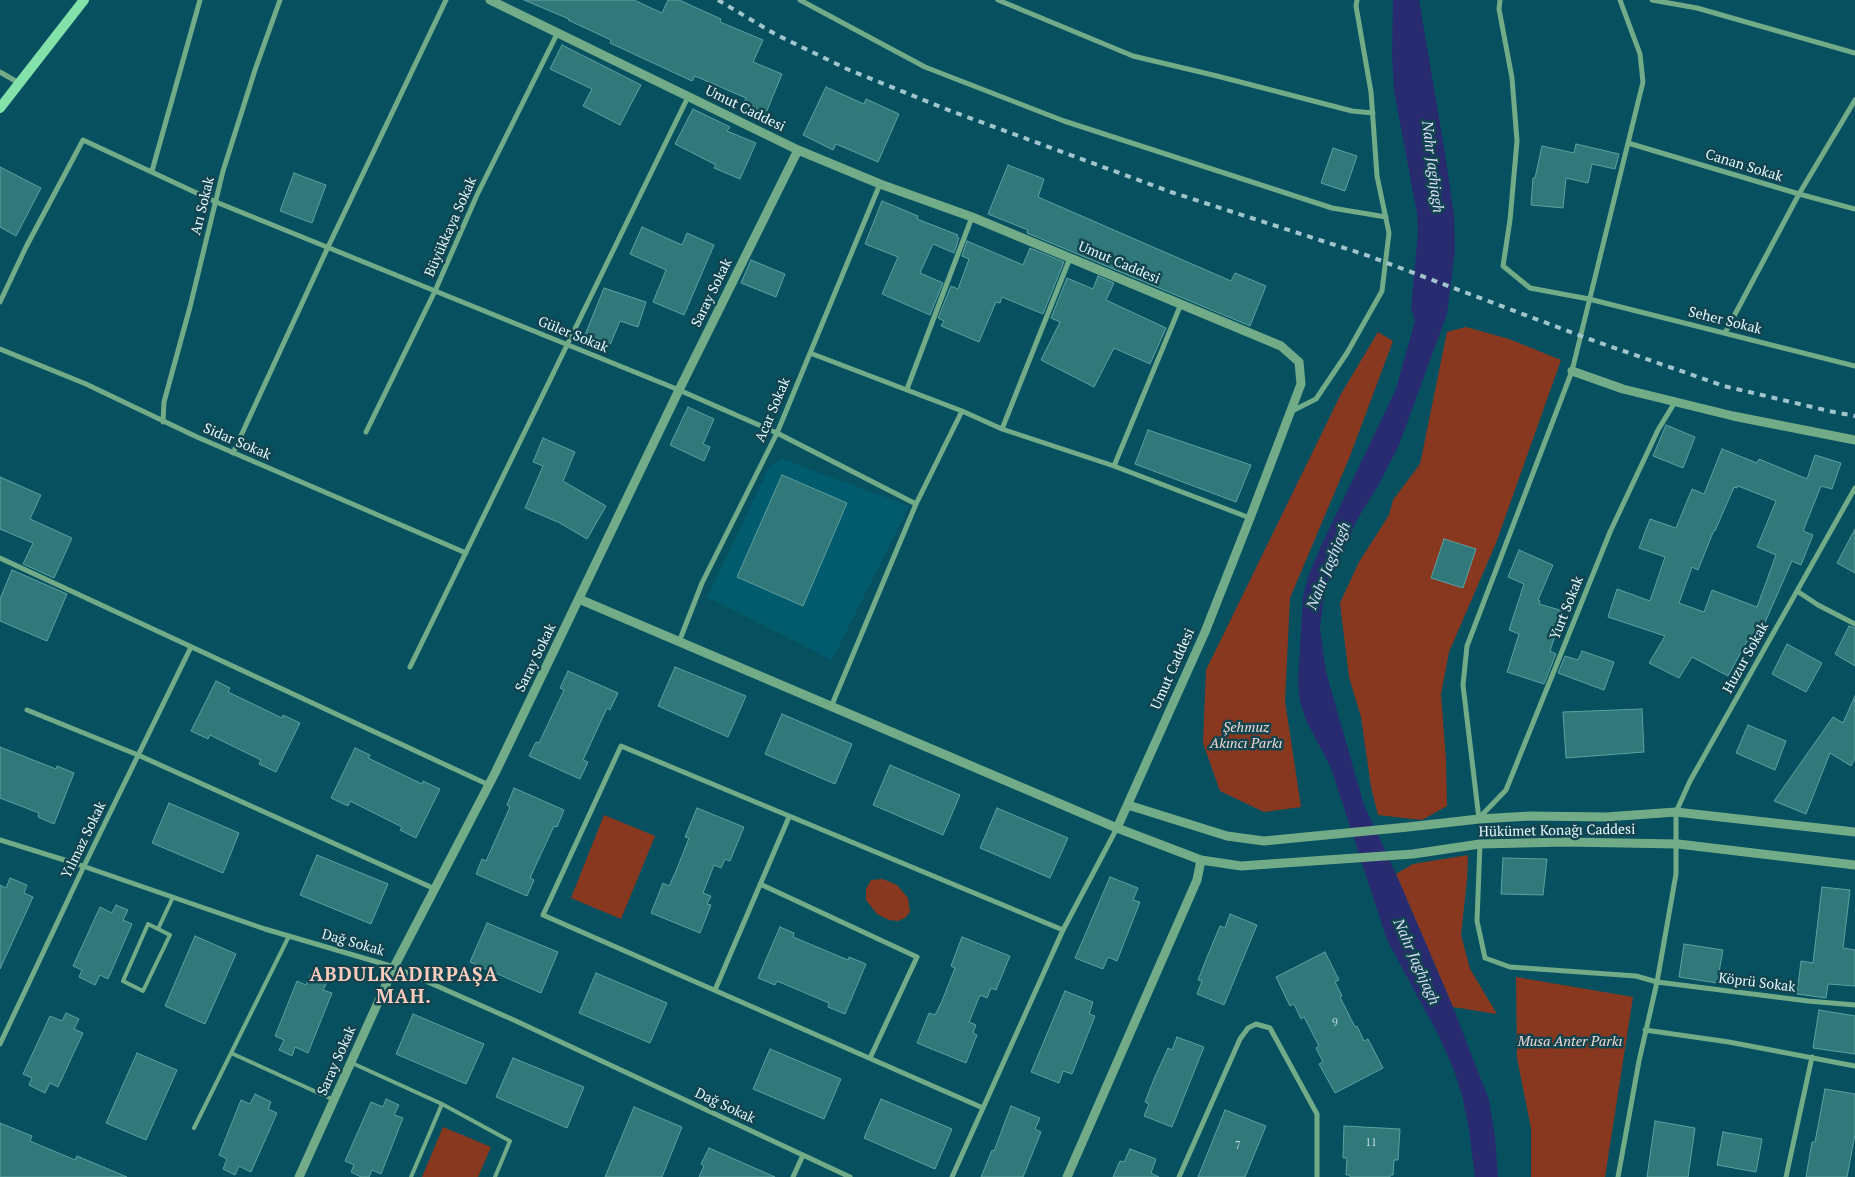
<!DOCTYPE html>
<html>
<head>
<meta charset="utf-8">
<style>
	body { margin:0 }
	canvas { display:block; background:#07505f }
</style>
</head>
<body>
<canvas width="1855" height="1177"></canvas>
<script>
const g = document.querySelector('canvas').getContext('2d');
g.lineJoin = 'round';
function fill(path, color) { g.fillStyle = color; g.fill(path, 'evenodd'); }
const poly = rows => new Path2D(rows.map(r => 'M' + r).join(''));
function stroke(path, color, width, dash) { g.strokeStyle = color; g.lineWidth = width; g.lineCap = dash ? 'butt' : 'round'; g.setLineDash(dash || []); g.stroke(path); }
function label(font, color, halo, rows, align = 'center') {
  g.font = font + ' "PT Serif",serif'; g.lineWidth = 5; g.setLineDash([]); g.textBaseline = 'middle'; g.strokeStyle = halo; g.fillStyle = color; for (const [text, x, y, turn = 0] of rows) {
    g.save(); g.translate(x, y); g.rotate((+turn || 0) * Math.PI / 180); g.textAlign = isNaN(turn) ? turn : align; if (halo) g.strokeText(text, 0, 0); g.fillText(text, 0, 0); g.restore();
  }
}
const built = poly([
	[782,459,909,506,832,660,707,597,770,466]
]);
const green = poly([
	[1466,327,1509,339,1561,360,1496,543,1449,652,1441,694,1446,760,1447,806,1422,820,1378,815,1371,787,1361,717,1349,677,1340,603,1359,562,1389,515,1393,500,1420,464,1447,332],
	[1378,332,1393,341,1350,456,1290,598,1285,701,1301,807,1264,812,1220,791,1203,743,1206,670,1341,394],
	[604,815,655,836,621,919,571,898],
	[1468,855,1467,879,1461,935,1470,969,1497,1014,1453,1007,1396,874,1413,864],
	[883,879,897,885,908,898,910,912,905,918,898,921,889,920,877,914,866,900,866,889,871,880],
	[1516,977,1633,997,1605,1177,1531,1177,1531,1128,1517,1058],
	[443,1127,491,1147,478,1177,422,1177]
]);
const water = poly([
	[1393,0,1419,0,1444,147,1454,215,1455,250,1447,314,1399,445,1378,486,1358,518,1325,587,1320,628,1326,672,1364,805,1396,874,1453,1007,1489,1100,1495,1137,1498,1177,1475,1177,1469,1130,1462,1095,1454,1070,1438,1034,1387,940,1331,768,1307,722,1300,702,1298,681,1303,597,1308,577,1320,548,1396,389,1415,321,1411,308,1418,232,1417,213,1394,91,1392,56]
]);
const building = poly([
	[524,0,634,0,662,13,668,0,679,0,721,19,720,22,763,40,753,62,782,74,764,118,741,109,746,98,695,76,692,81,610,43,611,40,568,20,569,19,524,0],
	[562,45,641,85,620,125,583,106,592,89,550,69,562,45],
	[826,87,864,104,866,99,899,114,878,162,836,144,833,150,803,135,826,87],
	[693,109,730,127,727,131,756,143,740,179,714,168,716,165,675,144,693,109],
	[1576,144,1619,154,1615,169,1592,164,1588,183,1566,178,1563,208,1531,205,1533,178,1535,178,1542,146,1574,153,1576,144],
	[1333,148,1357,156,1345,191,1321,183,1333,148],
	[1008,165,1044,179,1038,197,1231,281,1235,273,1266,286,1250,326,1027,233,1028,230,988,214,1008,165],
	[0,167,41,188,16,236,0,227,0,167],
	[294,173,326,185,312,223,280,211,294,173],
	[882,201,918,216,917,219,958,235,957,237,959,238,954,253,933,244,920,273,943,283,930,315,882,294,898,257,865,244,882,201],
	[642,227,682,245,687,233,714,245,684,315,653,302,666,270,630,254,642,227],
	[967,241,1023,265,1030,248,1064,262,1043,314,1002,297,1000,303,996,302,979,342,941,326,944,321,938,318,951,286,958,289,969,259,962,256,967,241],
	[751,260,785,274,776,297,741,283,751,260],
	[1098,276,1114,283,1106,300,1166,328,1150,364,1114,348,1094,387,1041,360,1060,322,1051,318,1067,278,1093,289,1098,276],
	[604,288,646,302,638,327,620,321,610,345,585,335,604,288],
	[688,407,714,419,703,444,710,447,704,461,670,445,688,407],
	[1666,425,1695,437,1683,468,1653,456,1666,425],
	[1148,430,1251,465,1236,502,1135,464,1148,430],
	[543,438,575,452,563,481,606,506,587,539,560,523,525,508,543,466,533,462,543,438],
	[1722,449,1757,463,1759,459,1807,479,1815,455,1841,463,1832,489,1821,486,1803,531,1813,535,1801,565,1792,561,1755,645,1747,641,1728,676,1692,657,1679,678,1649,663,1665,636,1608,617,1617,589,1650,601,1665,557,1639,548,1650,519,1676,528,1692,489,1704,494,1722,449],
	[1738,486,1776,501,1757,547,1776,555,1757,607,1712,590,1704,612,1679,603,1692,567,1698,570,1714,530,1715,531,1734,487,1737,488,1738,486],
	[782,475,847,503,803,606,737,577,782,475],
	[0,477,41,495,30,519,72,538,54,578,23,564,33,543,0,529,0,477],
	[1855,529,1855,573,1837,563,1855,529],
	[1444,539,1476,549,1463,588,1431,578,1444,539],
	[1519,550,1553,565,1538,600,1540,601,1539,604,1563,611,1550,651,1556,654,1544,684,1507,672,1519,634,1509,630,1524,584,1508,577,1519,550],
	[12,570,67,594,47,641,0,621,0,599,12,570],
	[1849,626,1855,628,1855,666,1835,654,1849,626],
	[1787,644,1822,663,1806,692,1772,674,1787,644],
	[1582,651,1614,662,1604,690,1558,673,1565,656,1578,660,1582,651],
	[675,667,746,696,728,737,658,706,675,667],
	[568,671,618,693,610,710,607,708,583,760,588,762,580,779,529,756,536,742,539,743,564,690,560,688,568,671],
	[216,681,230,688,228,692,282,718,283,715,300,723,276,772,259,764,261,760,210,735,208,739,191,731,216,681],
	[1855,696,1855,758,1851,766,1830,753,1806,814,1774,801,1833,717,1843,723,1855,696],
	[1642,709,1644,752,1566,758,1563,712,1642,709],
	[782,714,852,744,835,784,765,754,782,714],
	[1748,725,1786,741,1775,770,1736,753,1748,725],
	[0,747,56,769,57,766,74,773,54,824,38,817,39,813,0,798,0,747],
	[355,748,370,755,368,758,422,784,423,781,440,789,416,838,400,830,402,827,350,801,348,806,331,798,355,748],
	[890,765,960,795,943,835,873,805,890,765],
	[514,788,564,810,557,827,554,826,530,878,534,880,527,896,476,874,482,859,486,861,510,807,507,805,514,788],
	[169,803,239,833,223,873,152,843,169,803],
	[697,808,744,827,730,861,725,859,721,868,714,865,703,893,711,896,707,904,711,905,700,933,651,913,663,883,669,886,676,871,689,838,685,837,697,808],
	[997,808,1068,838,1050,878,980,848,997,808],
	[317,855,388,884,371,924,300,895,317,855],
	[1503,858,1547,859,1543,895,1501,894,1503,858],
	[1110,877,1138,888,1133,900,1140,902,1117,961,1108,957,1103,969,1075,958,1110,877],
	[10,878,27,885,24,893,33,897,0,969,0,885,6,888,10,878],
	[1822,887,1850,890,1843,948,1855,950,1855,986,1828,984,1826,998,1797,994,1801,961,1813,963,1822,887],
	[116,905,128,910,123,920,132,924,108,979,100,975,95,985,79,977,82,970,73,966,100,907,112,913,116,905],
	[1230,914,1257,925,1224,1005,1197,994,1202,981,1198,980,1207,957,1220,926,1225,928,1230,914],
	[487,923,558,952,541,993,470,962,487,923],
	[780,927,794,933,793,937,848,960,849,957,866,964,845,1014,828,1007,829,1003,777,981,775,985,758,978,780,927],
	[195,936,236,954,205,1024,165,1006,195,936],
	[962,937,1010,956,996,990,991,988,987,998,980,995,969,1022,976,1025,973,1033,977,1035,966,1063,917,1043,929,1013,935,1015,942,1001,955,968,951,966,962,937],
	[1684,944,1723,950,1717,983,1679,977,1684,944],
	[1325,952,1339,980,1335,982,1342,996,1340,997,1355,1027,1357,1026,1364,1041,1368,1039,1383,1068,1335,1093,1319,1064,1323,1062,1316,1048,1319,1046,1304,1017,1301,1019,1294,1004,1290,1006,1276,977,1325,952],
	[596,973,667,1003,650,1043,579,1013,596,973],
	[310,975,327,982,323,990,332,993,308,1053,295,1047,292,1056,279,1050,284,1040,275,1036,297,981,306,985,310,975],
	[1065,991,1093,1002,1089,1014,1095,1016,1072,1074,1063,1071,1059,1083,1031,1072,1065,991],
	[1819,1010,1855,1016,1855,1054,1813,1048,1819,1010],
	[66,1013,79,1019,74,1029,83,1033,58,1087,50,1083,45,1093,29,1085,32,1078,23,1074,50,1016,62,1021,66,1013],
	[413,1014,484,1044,466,1084,396,1054,413,1014],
	[1177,1037,1204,1047,1172,1127,1144,1116,1149,1104,1145,1102,1154,1079,1168,1048,1172,1050,1177,1037],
	[770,1049,841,1079,824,1119,753,1089,770,1049],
	[137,1053,177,1070,146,1140,106,1123,137,1053],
	[513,1058,584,1087,567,1128,496,1097,513,1058],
	[1825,1089,1855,1094,1855,1134,1847,1177,1806,1177,1812,1142,1815,1142,1825,1089],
	[255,1094,271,1102,268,1109,277,1113,251,1172,239,1166,235,1175,223,1169,227,1159,219,1155,241,1100,250,1104,255,1094],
	[386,1099,399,1105,394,1115,403,1118,381,1174,372,1170,369,1177,361,1177,351,1172,354,1165,345,1161,371,1102,383,1107,386,1099],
	[881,1099,952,1129,935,1169,864,1138,881,1099],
	[1011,1106,1040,1118,1035,1129,1041,1132,1023,1177,981,1177,992,1150,994,1151,1011,1106],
	[634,1107,682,1127,662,1177,605,1177,634,1107],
	[1225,1110,1266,1126,1245,1177,1198,1177,1225,1110],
	[1655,1121,1695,1128,1688,1177,1647,1177,1655,1121],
	[0,1123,32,1136,30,1141,75,1160,77,1156,127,1177,0,1177,0,1123],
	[1344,1126,1400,1129,1398,1160,1394,1160,1393,1175,1390,1175,1390,1177,1350,1177,1350,1175,1346,1175,1347,1158,1343,1158,1344,1126],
	[1723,1132,1762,1139,1756,1172,1717,1165,1723,1132],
	[709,1148,775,1177,699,1177,704,1166,701,1164,709,1148],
	[1130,1149,1156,1159,1151,1173,1159,1177,1113,1177,1120,1161,1124,1162,1130,1149]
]);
const service = poly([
	[148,924,170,935,143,991,123,981,148,924],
	[158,929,173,897],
	[231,1053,334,1100],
	[352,1063,442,1104,510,1141,495,1177],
	[194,1128,289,936],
	[411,1177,442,1104]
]);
const minor = poly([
	[800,0,925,67,1064,121,1332,208,1386,217],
	[998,0,1133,56,1217,76,1352,111,1373,113],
	[1500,0,1499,9,1512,78,1517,141,1510,220,1503,266,1530,288,1589,299,1855,366],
	[1652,0,1697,8,1855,53],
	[0,72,19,83],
	[1628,143,1799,194,1855,209],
	[152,171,200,0],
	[0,302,26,247,83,140,216,202,679,390,777,433,916,504],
	[1725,333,1799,194,1855,100],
	[0,349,86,384,197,437,466,553],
	[810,353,962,411,1002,429,1114,466,1250,518],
	[907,389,972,217],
	[1290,412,1316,399,1347,353,1382,291,1389,233,1377,176,1371,92,1356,6,1357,0],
	[163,422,164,402,190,307,223,171,255,70,280,0],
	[1002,429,1070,258],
	[366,432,435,291,477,195,558,32],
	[233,453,328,247,446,0],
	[1114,466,1181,304],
	[0,558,489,785],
	[1797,591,1818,605,1855,624],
	[679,642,702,583,777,433,880,184],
	[410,667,688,97],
	[831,707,916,504,962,411],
	[27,710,138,755,435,889],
	[1479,818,1506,790,1610,532,1658,430,1675,402],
	[1479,819,1463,685,1467,646,1572,371,1643,82,1640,54,1620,0],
	[0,840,74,863,265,929,394,967,516,1021,850,1177],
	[1480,844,1477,921,1485,958,1510,967,1636,976,1657,982,1808,1001,1855,1005],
	[760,884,917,957,870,1058],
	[715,990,789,817],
	[1645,1030,1729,1042,1855,1066],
	[0,1044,84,866,191,647],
	[983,1108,543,915,621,746,1063,930],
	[793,1177,803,1155],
	[952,1177,1063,930,1117,828],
	[1179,1177,1240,1039,1248,1028,1256,1024,1270,1028,1317,1114,1317,1177],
	[1618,1177,1639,1061,1657,982,1676,874,1676,812,1690,781,1855,488],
	[1786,1177,1812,1057]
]);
const tertiary = poly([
	[490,0,798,150,880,184,972,217,1281,346,1299,362,1301,384,1250,518,1205,632,1117,828],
	[1572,371,1623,389,1733,416,1855,440],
	[579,599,1117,828,1201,860,1197,880,1067,1177],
	[1128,805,1227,836,1264,841,1408,827,1479,819,1530,816,1606,817,1676,812,1855,832],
	[1201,860,1241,866,1413,854,1480,844,1566,842,1678,844,1855,865],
	[299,1177,394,967,495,773,679,390,798,150]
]);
const secondary = poly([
	[0,108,84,0]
]);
const rail = poly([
	[718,0,775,34,847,69,951,111,1171,192,1366,255,1589,339,1724,386,1829,411,1855,416]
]);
const numberNames = [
	["9",1335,1023],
	["11",1371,1143],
	["7",1238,1146]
];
const streetNames = [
	["Umut Caddesi",745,109,26],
	["Canan Sokak",1744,166,17],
	["Arı Sokak",203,206,-76],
	["Büyükkaya Sokak",451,227,-66],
	["Umut Caddesi",1119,263,23],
	["Saray Sokak",712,293,-64],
	["Seher Sokak",1725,321,14],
	["Güler Sokak",573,335,22],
	["Acar Sokak",773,410,-67],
	["Sidar Sokak",237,442,23],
	["Yurt Sokak",1567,608,-68],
	["Saray Sokak",536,658,-64],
	["Huzur Sokak",1746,658,-61],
	["Umut Caddesi",1173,669,-66],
	["Hükümet Konağı Caddesi",1557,831,-1],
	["Yılmaz Sokak",84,840,-64],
	["Dağ Sokak",353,943,16],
	["Köprü Sokak",1757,983,7],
	["Saray Sokak",337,1061,-66],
	["Dağ Sokak",725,1106,25]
];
const parkNames = [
	["Şehmuz",1246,728],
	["Akıncı Parkı",1246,744],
	["Musa Anter Parkı",1570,1042]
];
const waterNames = [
	["Nahr Jaghjagh",1432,167,83],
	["Nahr Jaghjagh",1329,566,-68],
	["Nahr Jaghjagh",1416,962,66]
];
const districtNames = [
	["ABDULKADIRPAŞA",404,976],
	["MAH.",404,998]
];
fill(built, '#005b6d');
fill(green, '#893820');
fill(water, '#292b71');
fill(building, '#307879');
stroke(building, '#5da0a1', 1);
stroke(service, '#71ab87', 4);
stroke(minor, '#71ab87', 5);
stroke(tertiary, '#71ab87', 9);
stroke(secondary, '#82e2aa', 10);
stroke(rail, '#a1c5cd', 4, [6, 6]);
label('11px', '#b8d9dd', null, numberNames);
label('14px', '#e6f9fe', '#12444f', streetNames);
label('italic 14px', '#f2d9d2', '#12444f', parkNames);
label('italic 15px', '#dbdff5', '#12444f', waterNames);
g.letterSpacing = '1px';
label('bold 19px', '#fdccbd', '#12444f', districtNames);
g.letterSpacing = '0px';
</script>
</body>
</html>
